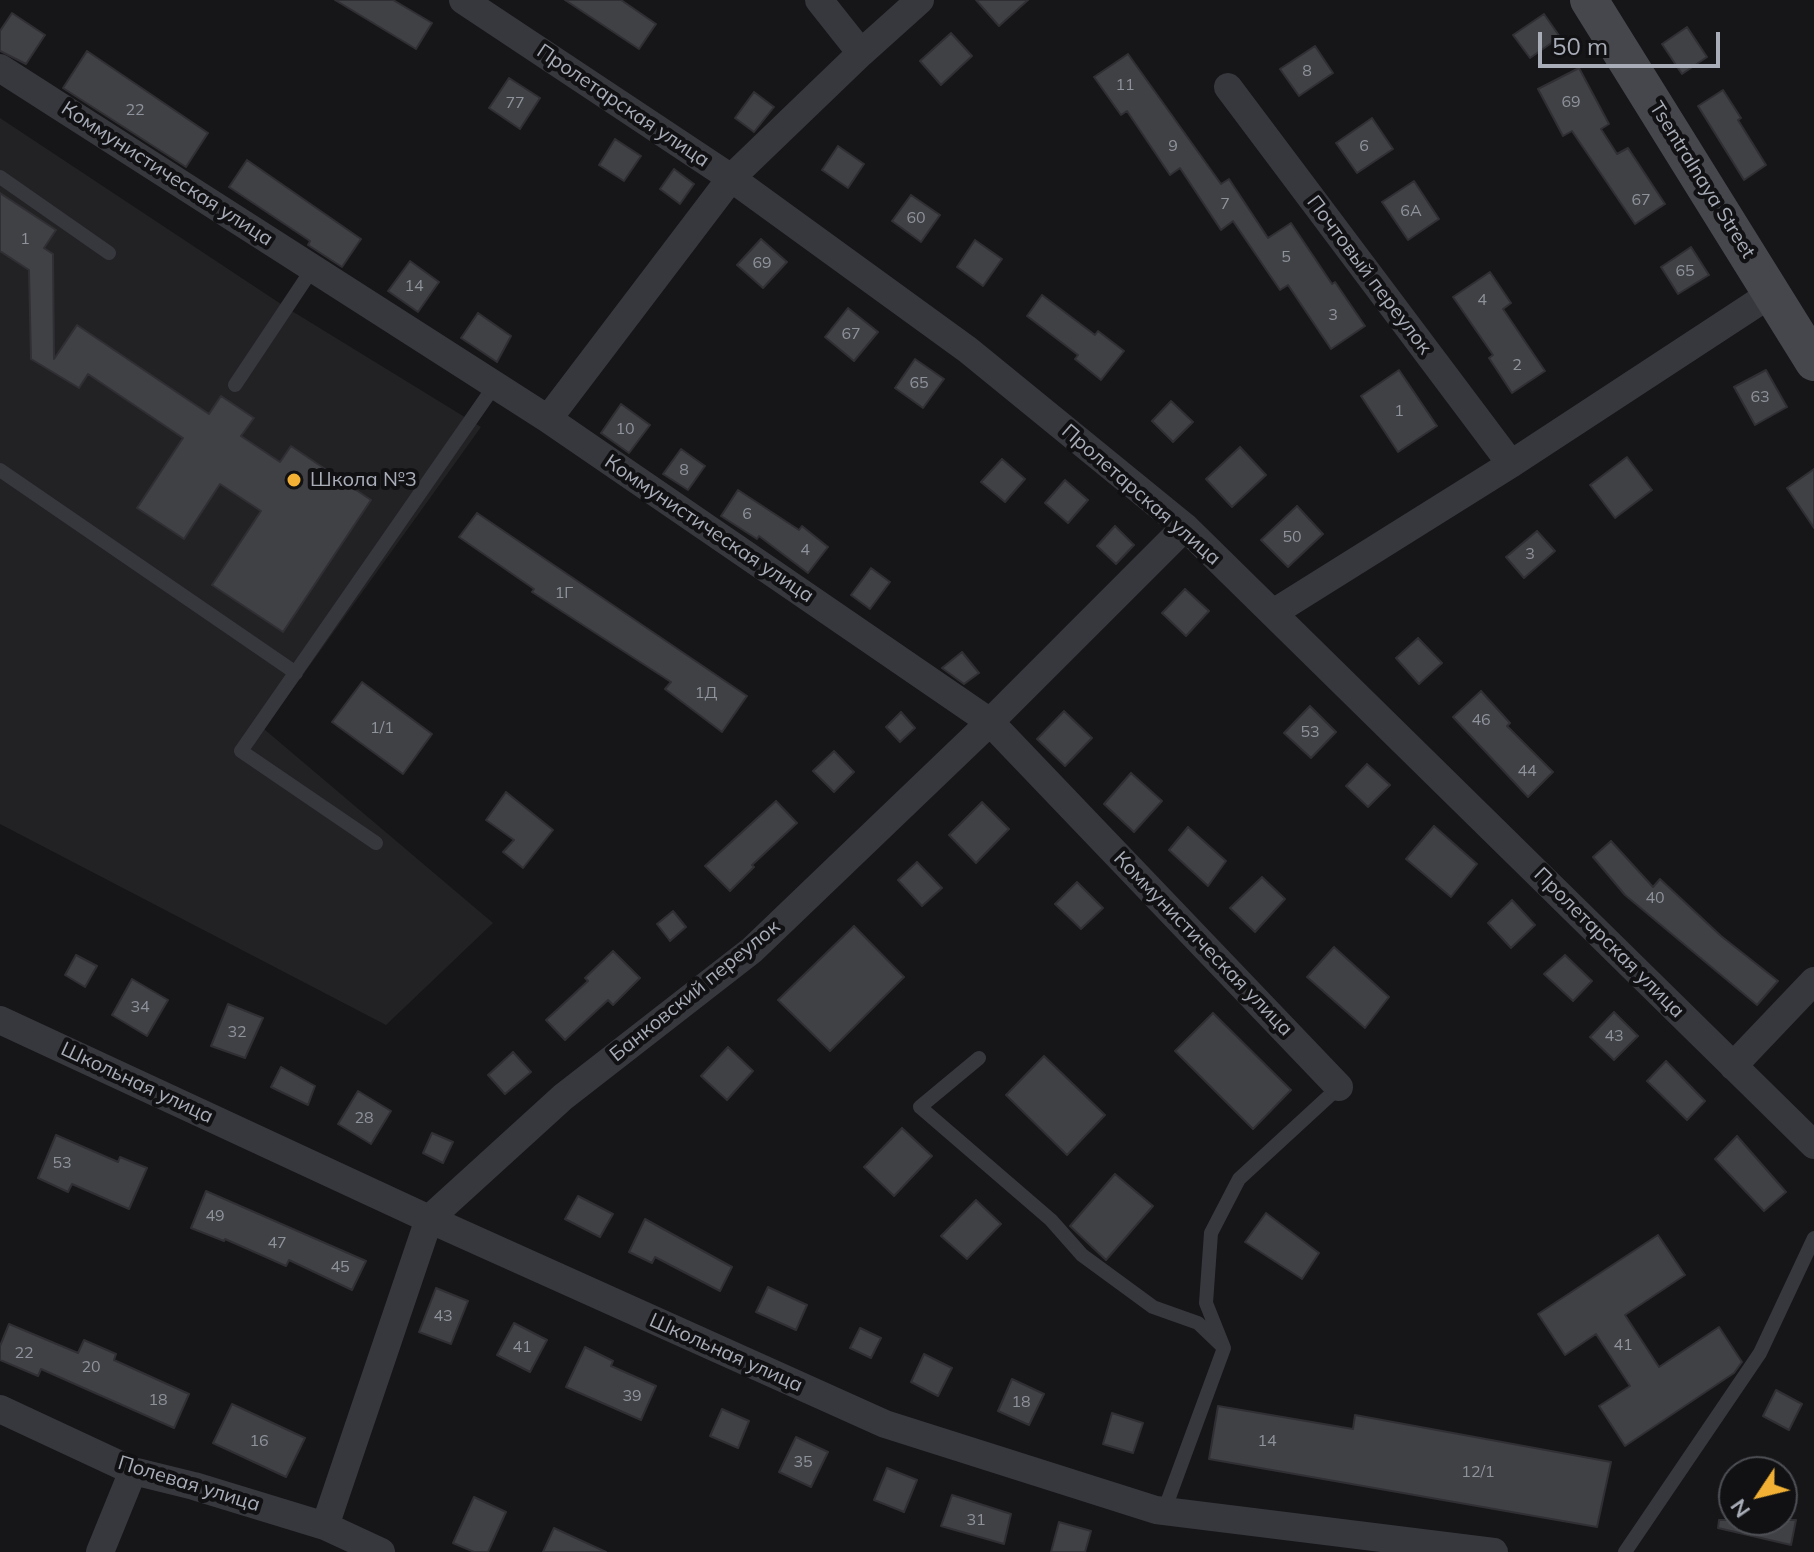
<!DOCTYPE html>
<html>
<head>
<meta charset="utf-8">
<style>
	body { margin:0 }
	#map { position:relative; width:1814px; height:1552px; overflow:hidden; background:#161618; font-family:Mulish,sans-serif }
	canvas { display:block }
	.north { position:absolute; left:1718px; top:1456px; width:80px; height:80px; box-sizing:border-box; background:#111113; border:2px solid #4d4f55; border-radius:50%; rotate:235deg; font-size:22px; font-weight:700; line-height:32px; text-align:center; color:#a8adb8 }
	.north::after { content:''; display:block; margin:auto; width:28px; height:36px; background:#f2b134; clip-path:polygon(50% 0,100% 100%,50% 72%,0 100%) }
	.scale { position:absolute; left:1538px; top:32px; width:182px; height:36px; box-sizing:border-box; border:4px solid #a8adb8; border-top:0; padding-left:10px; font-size:24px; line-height:28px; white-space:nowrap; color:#a8adb8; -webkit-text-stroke:6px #111113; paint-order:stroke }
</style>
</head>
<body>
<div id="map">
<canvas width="1814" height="1552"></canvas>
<div class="north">N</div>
<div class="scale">50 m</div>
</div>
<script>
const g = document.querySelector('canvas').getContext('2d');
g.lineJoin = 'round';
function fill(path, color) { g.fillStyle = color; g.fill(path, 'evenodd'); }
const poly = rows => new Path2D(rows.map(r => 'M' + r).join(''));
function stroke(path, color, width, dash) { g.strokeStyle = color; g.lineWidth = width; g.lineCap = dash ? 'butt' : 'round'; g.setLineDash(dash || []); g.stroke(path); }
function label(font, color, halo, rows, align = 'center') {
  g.font = font + ' Mulish,sans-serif'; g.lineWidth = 8; g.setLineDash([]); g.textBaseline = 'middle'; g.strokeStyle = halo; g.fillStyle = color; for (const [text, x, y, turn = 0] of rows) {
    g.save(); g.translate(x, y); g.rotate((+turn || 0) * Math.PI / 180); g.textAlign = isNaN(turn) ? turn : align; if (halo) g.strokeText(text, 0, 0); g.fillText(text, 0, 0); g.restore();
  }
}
const built = poly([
	[0,118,287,308,481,427,264,729,493,923,386,1025,0,824]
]);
const building = poly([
	[335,0,393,0,432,23,416,49,335,0],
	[565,0,621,0,656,24,639,49,565,0],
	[976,0,1028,0,999,26,976,0],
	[12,13,45,35,26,64,0,51,0,31,12,13],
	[1544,14,1560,37,1530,58,1513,35,1544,14],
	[1687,27,1707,57,1682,74,1662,44,1687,27],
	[951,33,972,56,941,85,920,61,951,33],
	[1315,46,1333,73,1299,96,1280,69,1315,46],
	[87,51,208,133,186,167,63,88,87,51],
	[1128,54,1221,184,1229,179,1268,238,1291,223,1332,284,1335,282,1365,326,1331,349,1288,285,1280,290,1233,221,1221,230,1180,168,1170,175,1127,111,1121,115,1094,77,1128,54],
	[1579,68,1609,124,1601,129,1617,154,1628,148,1665,204,1635,224,1572,131,1563,136,1538,89,1579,68],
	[509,78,540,98,520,129,489,108,509,78],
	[1723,90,1741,118,1738,120,1766,165,1744,180,1698,106,1723,90],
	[754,92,774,107,754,132,735,118,754,92],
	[1372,118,1393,149,1357,173,1336,143,1372,118],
	[615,139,641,156,624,181,599,165,615,139],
	[838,146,864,164,848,188,822,170,838,146],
	[247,160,361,239,342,267,308,245,310,241,229,187,247,160],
	[674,169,694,184,680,204,660,189,674,169],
	[1414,181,1439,219,1408,240,1382,202,1414,181],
	[0,193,56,230,44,248,53,254,54,359,77,325,209,414,221,396,254,418,241,436,280,462,291,446,371,500,283,632,212,585,261,511,220,484,184,539,137,508,183,438,88,374,79,388,31,359,29,270,0,251,0,193],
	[911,195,940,215,921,242,892,221,911,195],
	[761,239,787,262,763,288,737,265,761,239],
	[975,240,1002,259,983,286,957,267,975,240],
	[1691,247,1709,275,1678,294,1661,267,1691,247],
	[410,261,439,282,418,312,388,291,410,261],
	[1490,272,1511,303,1503,309,1545,371,1512,393,1489,358,1493,355,1453,297,1490,272],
	[1042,295,1095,335,1098,331,1124,351,1101,380,1075,359,1078,355,1027,316,1042,295],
	[848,308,878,332,854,361,825,337,848,308],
	[478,313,511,336,497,362,461,338,478,313],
	[915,359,944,379,923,408,895,388,915,359],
	[1399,370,1437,426,1398,452,1361,396,1399,370],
	[1766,370,1787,407,1755,425,1734,387,1766,370],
	[1171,401,1193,422,1173,442,1152,421,1171,401],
	[621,404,650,425,629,453,601,433,621,404],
	[1240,447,1266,475,1232,507,1206,479,1240,447],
	[681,449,705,466,688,490,663,474,681,449],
	[1627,457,1652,490,1615,518,1590,485,1627,457],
	[1002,459,1025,479,1005,502,981,482,1002,459],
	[1814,469,1814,528,1787,488,1814,469],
	[1065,480,1088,500,1068,523,1045,503,1065,480],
	[738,490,799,530,802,526,828,547,808,573,759,536,757,539,721,516,738,490],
	[1297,506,1323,534,1288,567,1261,540,1297,506],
	[477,513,747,696,722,732,665,689,671,682,532,592,534,589,459,537,477,513],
	[1115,526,1134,545,1116,564,1097,546,1115,526],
	[1537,531,1555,551,1524,578,1506,557,1537,531],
	[871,568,890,582,870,609,851,595,871,568],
	[1185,589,1209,611,1186,636,1162,613,1185,589],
	[1418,638,1442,663,1419,684,1396,658,1418,638],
	[962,652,979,673,964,684,942,668,962,652],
	[362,682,432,734,403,774,332,722,362,682],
	[1481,691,1510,723,1507,726,1553,772,1528,797,1453,717,1481,691],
	[1310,706,1336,732,1311,758,1284,733,1310,706],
	[1064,711,1092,738,1065,766,1037,739,1064,711],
	[901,712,915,728,900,742,886,727,901,712],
	[834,751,854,772,834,792,813,771,834,751],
	[1367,764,1390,785,1368,807,1346,786,1367,764],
	[1131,773,1162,801,1134,832,1104,804,1131,773],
	[506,792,553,830,523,868,503,852,514,840,486,820,506,792],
	[776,801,797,823,752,865,754,867,730,891,705,866,776,801],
	[982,802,1009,829,976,863,949,835,982,802],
	[1434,826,1477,864,1451,897,1406,859,1434,826],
	[1188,827,1226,861,1208,886,1169,850,1188,827],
	[1611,841,1653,887,1660,879,1721,936,1778,981,1757,1005,1625,895,1593,857,1611,841],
	[917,862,942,888,922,906,898,880,917,862],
	[1262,877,1285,899,1255,932,1230,908,1262,877],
	[1077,882,1103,908,1081,929,1055,904,1077,882],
	[1512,900,1535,925,1511,948,1488,923,1512,900],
	[673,911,686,927,670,941,657,924,673,911],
	[854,926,904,977,830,1051,778,1000,854,926],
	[1334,947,1389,997,1365,1028,1307,977,1334,947],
	[613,951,640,978,613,1005,608,1000,565,1040,546,1020,588,981,585,978,613,951],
	[76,955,97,966,85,987,65,975,76,955],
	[1565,955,1592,981,1573,1001,1544,974,1565,955],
	[132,979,168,1000,147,1036,112,1015,132,979],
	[228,1004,263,1018,245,1058,211,1046,228,1004],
	[1614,1012,1638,1036,1614,1060,1590,1037,1614,1012],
	[1213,1013,1291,1090,1253,1129,1175,1051,1213,1013],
	[728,1047,753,1071,727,1100,701,1076,728,1047],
	[513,1052,531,1072,505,1094,488,1075,513,1052],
	[1044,1056,1105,1115,1067,1155,1006,1095,1044,1056],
	[1666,1061,1705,1101,1687,1120,1647,1081,1666,1061],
	[281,1067,315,1086,308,1105,271,1087,281,1067],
	[358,1091,391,1111,371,1144,338,1124,358,1091],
	[902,1128,932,1156,894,1196,864,1167,902,1128],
	[432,1133,453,1142,443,1163,423,1153,432,1133],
	[56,1135,118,1162,120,1157,147,1168,129,1209,72,1184,68,1192,38,1178,56,1135],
	[1737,1136,1786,1192,1764,1211,1715,1159,1737,1136],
	[1115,1174,1153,1206,1106,1260,1070,1226,1115,1174],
	[206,1191,366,1261,352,1290,289,1260,286,1266,225,1239,224,1241,191,1228,206,1191],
	[578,1196,613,1214,600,1237,565,1219,578,1196],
	[976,1200,1001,1224,967,1259,941,1236,976,1200],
	[1266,1213,1319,1253,1302,1279,1245,1242,1266,1213],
	[645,1219,732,1267,720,1291,655,1257,652,1263,629,1252,645,1219],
	[1658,1235,1685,1275,1625,1315,1659,1367,1719,1327,1742,1362,1734,1373,1625,1446,1599,1406,1630,1386,1596,1334,1565,1355,1538,1314,1658,1235],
	[768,1287,807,1305,796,1330,756,1312,768,1287],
	[436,1288,468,1301,451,1344,419,1332,436,1288],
	[514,1323,547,1340,530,1372,497,1355,514,1323],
	[9,1324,78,1353,84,1340,116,1354,114,1360,189,1394,174,1428,41,1369,38,1376,0,1360,0,1346,9,1324],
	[860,1328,881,1338,871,1358,850,1348,860,1328],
	[585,1347,613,1361,611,1366,656,1386,641,1420,566,1387,585,1347],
	[924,1354,952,1368,938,1396,911,1382,924,1354],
	[1012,1379,1044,1394,1029,1425,998,1411,1012,1379],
	[1776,1390,1802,1404,1789,1430,1763,1416,1776,1390],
	[232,1404,305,1438,286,1477,213,1443,232,1404],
	[1218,1406,1353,1429,1355,1415,1611,1462,1597,1527,1209,1459,1218,1406],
	[722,1409,749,1421,738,1448,710,1436,722,1409],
	[1112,1413,1143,1423,1133,1453,1103,1444,1112,1413],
	[796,1437,828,1452,811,1487,779,1472,796,1437],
	[887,1468,917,1480,904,1512,874,1500,887,1468],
	[952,1495,1011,1514,1004,1544,941,1526,952,1495],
	[474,1497,506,1512,488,1552,474,1552,453,1543,474,1497],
	[1719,1520,1796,1520,1791,1545,1718,1528,1719,1520],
	[1059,1522,1091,1531,1085,1552,1051,1552,1059,1522],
	[554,1528,606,1552,543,1552,554,1528]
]);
const service = poly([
	[0,177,109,253],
	[235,385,313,268],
	[0,470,296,673],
	[376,843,241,751,495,385],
	[979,1058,920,1107,1051,1220,1082,1255,1153,1307,1198,1323,1221,1345],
	[1164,1511,1224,1348,1206,1303,1211,1233,1239,1179,1339,1087],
	[1625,1552,1760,1353,1814,1238]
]);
const minor = poly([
	[463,0,731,178,968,350,1185,527,1814,1145],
	[819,0,861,53],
	[0,68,548,419,990,722,1339,1087],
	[1228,87,1511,464],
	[548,419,731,178,861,53,920,0],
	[1273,613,1511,464,1772,293],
	[0,1020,429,1219,885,1424,1156,1510,1494,1552],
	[1733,1066,1814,981],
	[0,1409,133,1471,194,1486,325,1526,381,1552],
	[325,1526,429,1219,563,1097,752,950,990,722,1185,527],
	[100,1552,133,1471]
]);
const secondary = poly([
	[1589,0,1814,362]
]);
const markers = [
	[294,480,8,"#f2b134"]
];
const numberNames = [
	["8",1307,71],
	["11",1125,85],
	["69",1571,102],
	["77",515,103],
	["22",135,110],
	["9",1173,146],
	["6",1364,146],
	["67",1641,200],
	["7",1225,204],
	["6А",1411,211],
	["60",916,218],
	["1",25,239],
	["5",1286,257],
	["69",762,263],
	["65",1685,271],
	["14",414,286],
	["4",1482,300],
	["3",1333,315],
	["67",851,334],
	["2",1517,365],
	["65",919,383],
	["63",1760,397],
	["1",1399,411],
	["10",625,429],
	["8",684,470],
	["6",747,514],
	["50",1292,537],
	["4",805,550],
	["3",1530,554],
	["1Г",564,593],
	["1Д",706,693],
	["46",1481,720],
	["1/1",382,728],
	["53",1310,732],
	["44",1527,771],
	["40",1655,898],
	["34",140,1007],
	["32",237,1032],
	["43",1614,1036],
	["28",364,1118],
	["53",62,1163],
	["49",215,1216],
	["47",277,1243],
	["45",340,1267],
	["43",443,1316],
	["41",1623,1345],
	["41",522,1347],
	["22",24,1353],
	["20",91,1367],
	["39",632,1396],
	["18",158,1400],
	["18",1021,1402],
	["16",259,1441],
	["14",1267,1441],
	["35",803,1462],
	["12/1",1478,1472],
	["31",976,1520]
];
const streetNames = [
	["Пролетарская улица",623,106,34],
	["Коммунистическая улица",167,174,33],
	["Tsentralnaya Street",1702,180,58],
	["Почтовый переулок",1369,275,53],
	["Пролетарская улица",1141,495,41],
	["Коммунистическая улица",709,529,34],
	["Пролетарская улица",1609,943,45],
	["Коммунистическая улица",1203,944,46],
	["Банковский переулок",695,991,-39],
	["Школьная улица",137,1083,25],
	["Школьная улица",726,1353,24],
	["Полевая улица",189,1484,17]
];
const poiNames = [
	["Школа №3",310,480]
];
fill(built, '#222225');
fill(building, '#404145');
stroke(building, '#303034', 2);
stroke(service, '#37383d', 14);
stroke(minor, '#37383d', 28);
stroke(secondary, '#45474d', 38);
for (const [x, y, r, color] of markers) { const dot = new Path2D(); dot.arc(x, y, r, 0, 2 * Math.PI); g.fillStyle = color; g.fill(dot); stroke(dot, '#111113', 3); }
label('16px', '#8e929b', null, numberNames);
label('20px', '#a8adb8', '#111113', streetNames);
label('20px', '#a8adb8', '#111113', poiNames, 'left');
</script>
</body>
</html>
